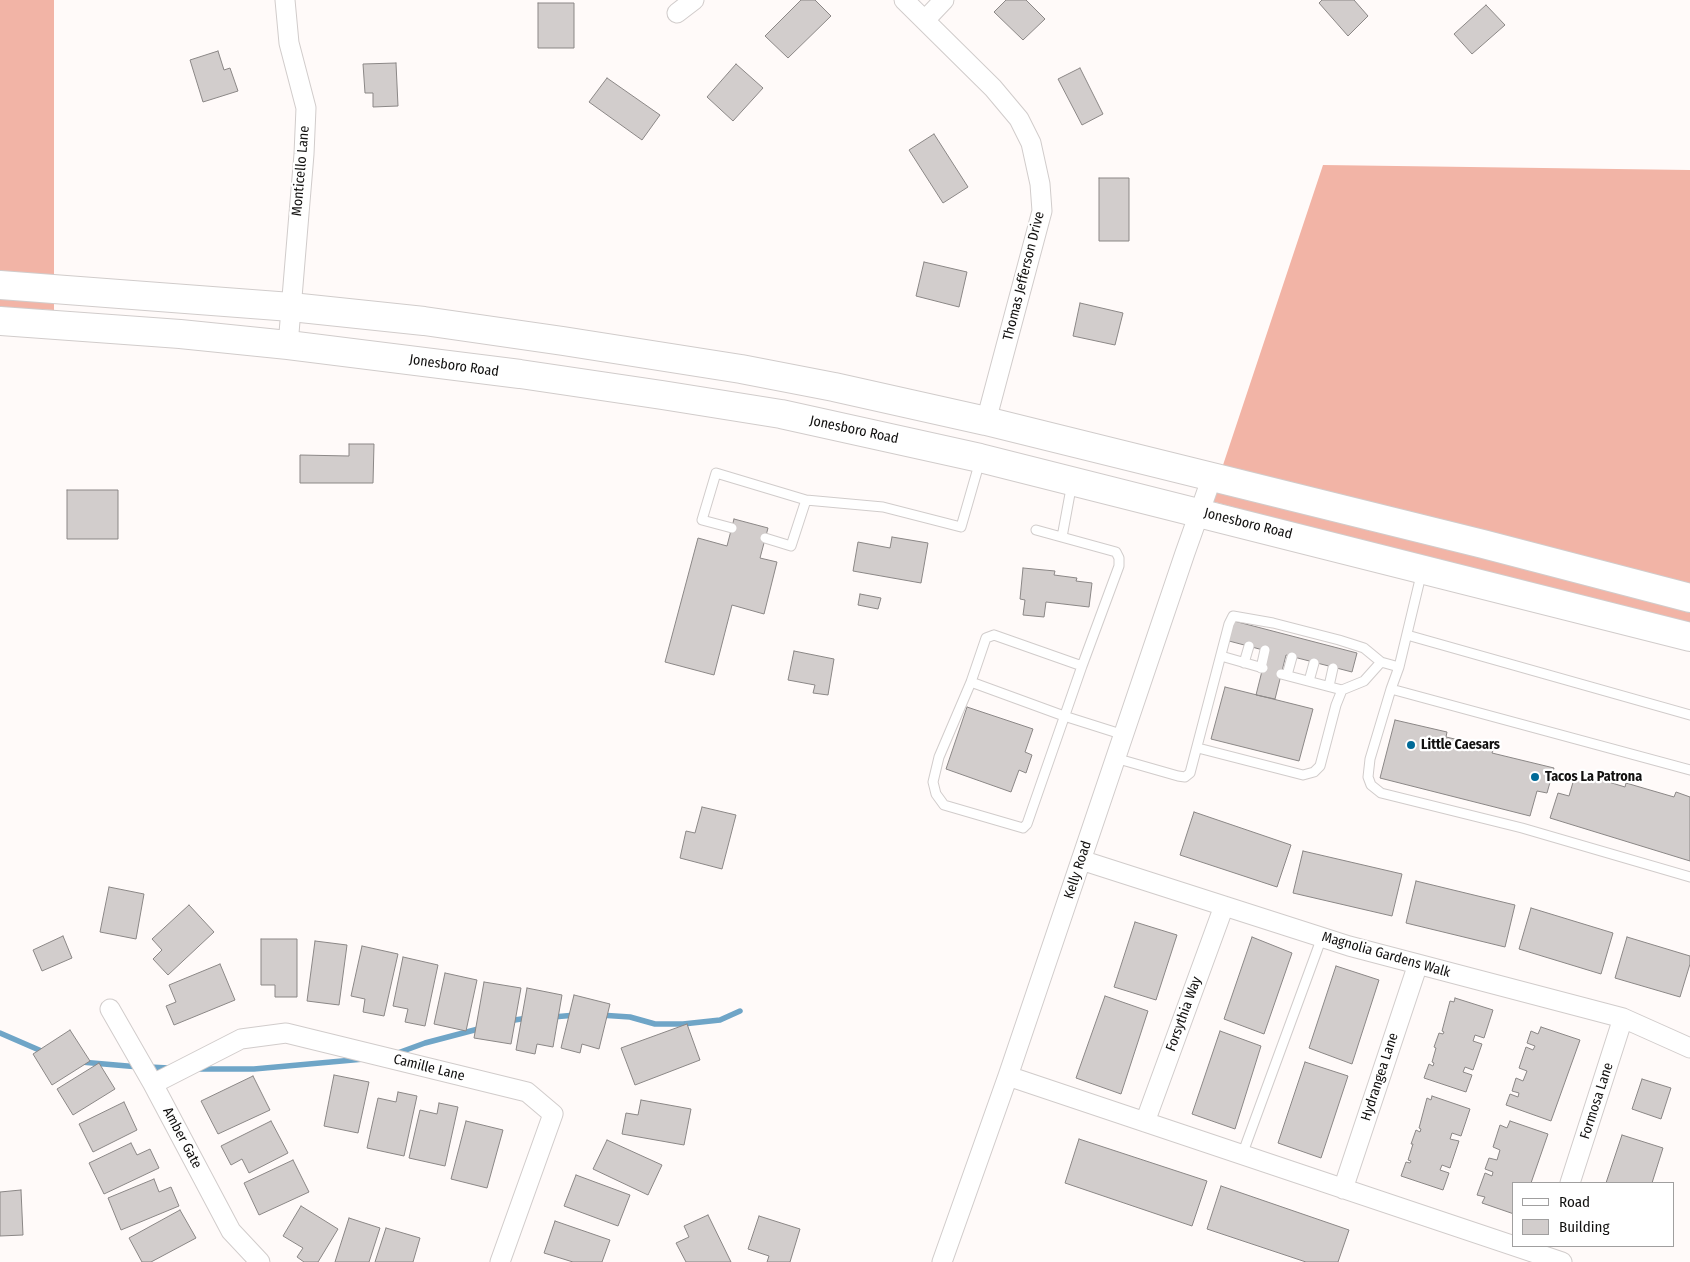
<!DOCTYPE html>
<html>
<head>
<meta charset="utf-8">
<style>
	body { margin:0 }
	#map { position:relative; width:1690px; height:1262px; overflow:hidden; background:#fffaf9; font-family:"Fira Sans Condensed",sans-serif }
	canvas { display:block }
	.legend { position:absolute; left:1512px; top:1182px; width:162px; height:65px; box-sizing:border-box; background:#fff; border:1px solid #a09f9f; margin:0; padding:6px 9px; list-style:none; font-size:15px; color:#11100f }
	.legend li { display:flex; align-items:center; gap:10px; height:25px }
	.legend b { width:25px; border:1px solid #a09f9f }
</style>
</head>
<body>
<div id="map">
<canvas width="1690" height="1262"></canvas>
<ul class="legend">
<li><b style="height:6px;background:#fff"></b>Road</li>
<li><b style="height:14px;background:#d2cdcc"></b>Building</li>
</ul>
</div>
<script>
const g = document.querySelector('canvas').getContext('2d');
g.lineJoin = 'round';
function fill(path, color) { g.fillStyle = color; g.fill(path, 'evenodd'); }
const poly = rows => new Path2D(rows.map(r => 'M' + r).join(''));
function stroke(path, color, width, dash) { g.strokeStyle = color; g.lineWidth = width; g.lineCap = dash ? 'butt' : 'round'; g.setLineDash(dash || []); g.stroke(path); }
function label(font, color, halo, rows, align = 'center') {
  g.font = font + ' "Fira Sans Condensed",sans-serif'; g.lineWidth = 4.5; g.setLineDash([]); g.textBaseline = 'middle'; g.strokeStyle = halo; g.fillStyle = color; for (const [text, x, y, turn = 0] of rows) {
    g.save(); g.translate(x, y); g.rotate((+turn || 0) * Math.PI / 180); g.textAlign = isNaN(turn) ? turn : align; if (halo) g.strokeText(text, 0, 0); g.fillText(text, 0, 0); g.restore();
  }
}
const forest = poly([
	[0,0,54,0,54,310,0,308],
	[1323,165,1690,170,1690,631,1211,501]
]);
const stream = poly([
	[600,1015,630,1017,655,1024,683,1024,720,1020,740,1011],
	[553,1017,576,1015],
	[508,1021,528,1018],
	[0,1033,46,1053],
	[395,1054,425,1043,482,1028],
	[81,1062,139,1067],
	[149,1067,169,1068],
	[196,1069,254,1069,364,1059]
]);
const building = poly([
	[801,0,815,0,831,16,788,58,765,36,801,0],
	[1006,0,1026,0,1045,19,1023,40,994,12,1006,0],
	[1322,0,1354,0,1368,16,1348,36,1319,3,1322,0],
	[538,3,574,3,574,48,538,48,538,3],
	[1486,5,1505,25,1472,54,1454,34,1486,5],
	[218,51,224,70,230,68,238,91,203,102,190,60,218,51],
	[396,63,398,106,373,107,373,93,365,93,363,64,396,63],
	[736,64,763,88,733,121,707,97,736,64],
	[1080,68,1103,114,1082,125,1058,79,1080,68],
	[607,78,660,115,642,140,589,102,607,78],
	[934,134,968,187,943,203,909,150,934,134],
	[1099,178,1129,178,1129,241,1099,241,1099,178],
	[924,262,967,272,959,307,916,296,924,262],
	[1080,303,1123,313,1115,345,1073,336,1080,303],
	[349,444,374,444,373,483,300,483,300,455,349,456,349,444],
	[67,490,118,490,118,539,67,539,67,490],
	[734,519,768,528,760,558,777,562,764,614,732,605,714,675,665,662,698,538,727,546,734,519],
	[892,537,928,543,921,583,853,571,858,542,890,548,892,537],
	[1023,568,1055,571,1054,575,1077,578,1076,581,1092,583,1089,607,1046,602,1044,617,1023,615,1025,600,1020,599,1023,568],
	[860,594,881,598,878,609,858,605,860,594],
	[1234,621,1357,653,1352,672,1286,655,1275,699,1256,695,1267,651,1229,641,1234,621],
	[794,651,834,659,828,695,813,693,815,685,788,680,794,651],
	[1225,687,1313,709,1299,761,1211,739,1225,687],
	[967,707,1033,729,1025,752,1032,755,1026,773,1019,770,1011,792,946,769,967,707],
	[1395,720,1447,732,1446,737,1494,748,1492,753,1554,768,1547,793,1537,791,1530,816,1380,778,1395,720],
	[1576,772,1625,787,1626,783,1674,797,1676,792,1690,797,1690,861,1550,818,1558,793,1569,796,1576,772],
	[702,807,736,815,722,869,680,858,686,831,695,833,702,807],
	[1194,812,1291,845,1277,887,1180,855,1194,812],
	[1303,851,1402,874,1392,916,1293,893,1303,851],
	[1416,881,1515,905,1505,947,1406,923,1416,881],
	[109,887,144,894,136,939,100,932,109,887],
	[189,905,214,932,168,975,153,959,162,950,152,939,189,905],
	[1531,908,1613,933,1601,974,1519,949,1531,908],
	[1135,922,1177,935,1156,1000,1114,987,1135,922],
	[63,936,72,958,42,971,33,950,63,936],
	[1252,937,1292,953,1264,1034,1224,1019,1252,937],
	[1627,937,1690,956,1690,964,1680,997,1615,978,1627,937],
	[261,939,297,939,297,997,275,997,275,985,261,985,261,939],
	[315,941,347,945,339,1005,307,1001,315,941],
	[362,946,398,954,384,1016,363,1012,365,999,351,996,362,946],
	[403,957,438,965,425,1026,405,1022,408,1009,393,1006,403,957],
	[220,964,235,1000,174,1025,166,1006,176,1002,169,985,220,964],
	[1336,966,1379,980,1352,1064,1309,1048,1336,966],
	[445,973,477,980,466,1031,434,1024,445,973],
	[484,982,521,988,511,1044,474,1038,484,982],
	[527,988,562,995,553,1047,537,1044,535,1054,516,1050,527,988],
	[574,995,610,1004,599,1049,582,1044,580,1053,561,1048,574,995],
	[1105,996,1148,1011,1121,1094,1076,1078,1105,996],
	[1455,998,1493,1010,1484,1038,1475,1035,1473,1041,1482,1044,1473,1070,1465,1067,1463,1072,1472,1075,1466,1092,1424,1078,1429,1064,1433,1066,1434,1063,1432,1062,1436,1048,1434,1047,1439,1033,1443,1034,1444,1032,1442,1031,1450,1001,1454,1002,1455,998],
	[687,1024,700,1060,635,1085,621,1048,687,1024],
	[1541,1027,1580,1040,1551,1121,1506,1105,1510,1094,1518,1097,1519,1093,1512,1091,1516,1078,1523,1081,1527,1071,1519,1068,1526,1047,1533,1050,1535,1046,1527,1043,1531,1031,1538,1034,1541,1027],
	[70,1030,90,1061,52,1085,33,1054,70,1030],
	[1220,1031,1261,1046,1235,1129,1192,1114,1220,1031],
	[1305,1062,1348,1076,1321,1158,1278,1143,1305,1062],
	[99,1063,115,1089,73,1115,57,1089,99,1063],
	[334,1075,369,1082,358,1133,324,1126,334,1075],
	[253,1076,270,1110,218,1134,201,1101,253,1076],
	[1642,1079,1671,1088,1661,1119,1632,1109,1642,1079],
	[398,1092,417,1096,404,1156,367,1148,378,1098,396,1102,398,1092],
	[1432,1096,1470,1109,1461,1136,1452,1133,1450,1139,1459,1141,1450,1168,1442,1165,1440,1170,1449,1173,1443,1190,1401,1176,1406,1162,1410,1163,1411,1161,1408,1160,1413,1144,1411,1144,1416,1130,1420,1132,1421,1129,1419,1128,1427,1098,1431,1100,1432,1096],
	[641,1100,691,1109,684,1145,622,1134,626,1113,638,1115,641,1100],
	[124,1102,137,1130,93,1152,79,1124,124,1102],
	[439,1103,458,1107,445,1166,409,1158,420,1110,437,1114,439,1103],
	[271,1121,288,1153,249,1173,242,1159,231,1165,221,1146,271,1121],
	[466,1121,503,1130,487,1188,451,1179,466,1121],
	[1510,1121,1548,1134,1531,1183,1514,1183,1514,1214,1482,1203,1485,1197,1477,1195,1485,1173,1492,1176,1493,1172,1485,1169,1489,1158,1497,1160,1500,1150,1493,1147,1500,1125,1507,1128,1510,1121],
	[1622,1135,1663,1148,1652,1183,1606,1183,1622,1135],
	[1079,1139,1207,1181,1192,1226,1065,1183,1079,1139],
	[607,1140,662,1165,648,1195,593,1169,607,1140],
	[131,1143,137,1155,150,1149,159,1168,104,1194,89,1163,131,1143],
	[293,1160,309,1192,259,1215,244,1183,293,1160],
	[576,1175,630,1195,618,1226,564,1206,576,1175],
	[154,1179,159,1192,171,1187,179,1206,121,1230,108,1198,154,1179],
	[1221,1186,1349,1230,1338,1262,1306,1262,1207,1229,1221,1186],
	[21,1190,23,1235,0,1236,0,1192,21,1190],
	[301,1206,338,1229,318,1262,304,1262,297,1257,303,1248,283,1236,301,1206],
	[180,1210,196,1238,151,1262,142,1262,129,1238,180,1210],
	[708,1215,731,1262,686,1262,676,1243,689,1237,684,1226,708,1215],
	[759,1216,800,1229,790,1262,767,1262,769,1256,748,1249,759,1216],
	[349,1218,380,1228,369,1262,335,1262,349,1218],
	[555,1221,610,1240,602,1262,573,1262,544,1253,555,1221],
	[386,1228,420,1238,413,1262,375,1262,386,1228]
]);
const service = poly([
	[732,528,702,520,716,473,806,500,883,507,961,527,980,461],
	[1036,530,1116,552,1119,558,1119,566,1082,666],
	[1062,537,1072,483],
	[765,538,791,546,806,500],
	[1422,571,1399,667,1391,689,1690,770],
	[994,635,1082,666,1027,824,1023,828,944,805,936,794,933,782,939,757,971,682,986,638,994,635],
	[1407,635,1690,715],
	[1221,656,1263,668],
	[1244,663,1249,646],
	[1261,668,1265,650],
	[1281,674,1342,690,1364,681,1381,662],
	[1287,675,1292,657],
	[1309,681,1314,663],
	[971,682,1064,716,1124,735],
	[1329,686,1333,668],
	[1391,689,1370,759,1368,777,1371,785,1381,793,1522,828,1690,877],
	[1198,748,1303,775,1314,772,1320,766,1336,705,1342,690],
	[1115,758,1178,776,1185,777,1190,773,1229,624,1233,616,1273,623,1339,640,1364,648,1381,662,1399,667],
	[1242,1155,1322,937]
]);
const minor = poly([
	[285,0,289,43,306,108,304,154,288,345],
	[904,0,993,88,1019,119,1031,143,1040,184,1042,211,986,421],
	[677,13,694,0],
	[925,20,944,0],
	[1081,860,1349,946,1623,1018,1690,1048],
	[110,1009,153,1084,231,1231,260,1262],
	[1008,1076,1562,1262],
	[153,1084,241,1039,286,1033,527,1092,553,1114,500,1262],
	[1145,1122,1224,906],
	[1570,1183,1623,1018],
	[1343,1189,1418,964],
	[942,1262,1008,1076,1185,553,1212,477]
]);
const primary = poly([
	[0,285,291,307,424,321,563,341,741,369,834,387,986,421,1483,544,1690,598],
	[0,321,180,334,288,345,520,374,662,395,781,414,980,458,1690,637]
]);
const markers = [
	[1411,745,5,"#006a97"],
	[1535,777,5,"#006a97"]
];
const streetNames = [
	["Monticello Lane",301,171,-85],
	["Thomas Jefferson Drive",1024,276,-76],
	["Jonesboro Road",454,366,8],
	["Jonesboro Road",854,430,12],
	["Jonesboro Road",1248,524,14],
	["Kelly Road",1078,870,-72],
	["Magnolia Gardens Walk",1386,955,16],
	["Forsythia Way",1184,1014,-70],
	["Camille Lane",429,1068,14],
	["Hydrangea Lane",1380,1077,-72],
	["Formosa Lane",1597,1101,-72],
	["Amber Gate",182,1138,62]
];
const poiNames = [
	["Little Caesars",1421,745],
	["Tacos La Patrona",1545,777]
];
fill(forest, '#f2b4a6');
stroke(stream, '#6fa5c7', 5.5);
fill(building, '#d2cdcc');
stroke(building, '#8b8786', 1);
stroke(service, '#d1cccb', 11);
stroke(minor, '#d1cccb', 21);
stroke(primary, '#d1cccb', 30);
stroke(service, '#fff', 9);
stroke(minor, '#fff', 19);
stroke(primary, '#fff', 28);
for (const [x, y, r, color] of markers) { const dot = new Path2D(); dot.arc(x, y, r, 0, 2 * Math.PI); g.fillStyle = color; g.fill(dot); stroke(dot, '#fff', 2); }
label('14px', '#11100f', '#fff', streetNames);
label('bold 14px', '#11100f', '#fff', poiNames, 'left');
</script>
</body>
</html>
